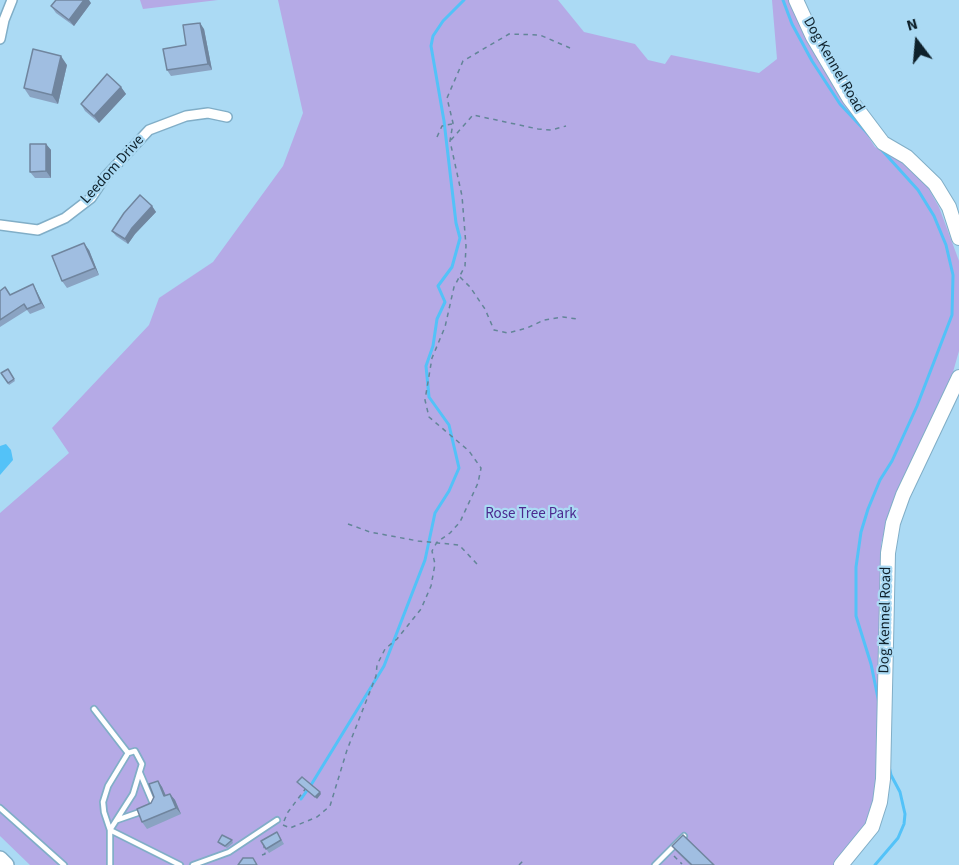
<!DOCTYPE html>
<html>
<head>
<meta charset="utf-8">
<style>
	body { margin:0 }
	#map { position:relative; width:959px; height:865px; overflow:hidden; background:#abdaf4; font-family:"Source Sans 3",sans-serif }
	canvas { display:block }
	.north { position:absolute; left:887px; top:12px; width:60px; height:60px; -webkit-text-stroke:4px #abdaf4; paint-order:stroke; rotate:344deg; font-size:16px; font-weight:700; line-height:24px; text-align:center; color:#0f212b }
	.north::after { content:''; display:block; margin:auto; width:21px; height:27px; background:#0f212b; clip-path:polygon(50% 0,100% 100%,50% 72%,0 100%) }
</style>
</head>
<body>
<div id="map">
<canvas width="959" height="865"></canvas>
<div class="north">N</div>
</div>
<script>
const g = document.querySelector('canvas').getContext('2d');
g.lineJoin = 'round';
function fill(path, color) { g.fillStyle = color; g.fill(path, 'evenodd'); }
const poly = rows => new Path2D(rows.map(r => 'M' + r).join(''));
function stroke(path, color, width, dash) { g.strokeStyle = color; g.lineWidth = width; g.lineCap = dash ? 'butt' : 'round'; g.setLineDash(dash || []); g.stroke(path); }
function label(font, color, halo, rows, align = 'center') {
  g.font = font + ' "Source Sans 3",sans-serif'; g.lineWidth = 4.5; g.setLineDash([]); g.textBaseline = 'middle'; g.strokeStyle = halo; g.fillStyle = color; for (const [text, x, y, turn = 0] of rows) {
    g.save(); g.translate(x, y); g.rotate((+turn || 0) * Math.PI / 180); g.textAlign = isNaN(turn) ? turn : align; if (halo) g.strokeText(text, 0, 0); g.fillText(text, 0, 0); g.restore();
  }
}
const green = poly([
	[140,0,218,0,143,9],
	[278,0,558,0,584,32,635,44,648,60,665,64,671,55,759,73,777,59,772,0,791,0,808,44,875,147,898,159,927,186,939,207,959,261,959,351,949,386,890,509,881,544,878,783,874,806,863,830,834,865,30,865,0,836,0,513,69,453,52,428,149,325,159,298,213,262,283,166,303,113]
]);
const water = poly([
	[6,444,11,450,13,460,0,475,0,446]
]);
const stream = poly([
	[783,0,792,24,812,61,840,104,870,136],
	[879,703,871,664,856,616,856,567,861,532,868,509,880,480,892,461,917,406,952,315,953,275,946,245,934,216,918,190,880,148],
	[301,799,311,785,384,666,425,560,435,513,449,491,459,468,449,425,429,397,426,366,433,346,437,319,445,302,438,286,452,267,460,238,456,223,444,121,431,46,433,36,443,21,464,0],
	[875,865,898,838,904,824,905,814,900,792,891,775,889,766]
]);
const path = poly([
	[437,137,442,126,452,124],
	[451,140,473,115,538,129,551,130,566,126],
	[460,277,470,287,485,309,494,330,508,333,527,328,544,320,563,317,577,319],
	[348,524,370,532,418,541,459,545,478,565],
	[284,821,288,812,306,788],
	[283,825,290,828,317,817,330,806,347,750,376,676,377,665,385,649,397,639,421,609,431,586,435,564,432,551,437,542,450,533,460,522,478,483,481,468,469,451,429,417,425,400,432,358,445,327,454,287,465,266,466,246,462,196,450,141,453,123,447,98,463,61,509,34,540,35,570,48],
	[262,855,265,854,264,846],
	[674,856,682,864],
	[519,865,523,861]
]);
const lane = poly([
	[94,709,128,753,135,751,142,764,133,794,110,830,110,865],
	[128,753,108,786,103,802,104,812,110,830,180,865],
	[140,773,154,806],
	[0,808,64,865],
	[117,820,143,811],
	[193,865,229,852,277,820],
	[655,865,684,836]
]);
const street = poly([
	[0,39,4,20,12,0],
	[0,225,38,230,65,218,91,198,105,177,149,130,186,116,208,113,227,117]
]);
const secondary = poly([
	[796,0,813,37,849,98,883,143,907,157,935,184,949,207,959,238],
	[841,865,872,827,880,802,883,779,888,553,893,523,903,495,959,377]
]);
const primary = poly([
	[0,859,6,865]
]);
const wall = poly([
	[91,3,74,26,56,13,51,6],
	[204,29,212,70,171,76,167,70,186,45],
	[67,65,58,104,30,97,24,88],
	[121,87,126,94,99,123,85,111,81,104],
	[46,144,51,150,51,178,35,178,30,172],
	[152,206,156,212,135,234,128,244,116,236,112,231],
	[89,250,99,275,67,288,62,281],
	[36,290,45,308,30,314,27,310,0,327,0,291,10,295],
	[8,369,15,381,9,385,1,373],
	[158,781,162,787,166,796,170,794,175,800,181,814,147,829,142,822,154,797],
	[277,832,284,844,269,853,261,841],
	[232,840,233,843,227,848,220,844,218,842],
	[672,846,714,865,690,865,677,852]
]);
const shadedWall = poly([
	[84,0,89,0,91,3,74,26,69,20],
	[200,23,204,29,212,70,208,64],
	[61,56,67,65,58,104,52,95],
	[121,87,126,94,99,123,94,116],
	[46,144,51,150,51,178,46,171],
	[152,206,156,212,135,234,128,244,125,239,132,228],
	[84,243,89,250,99,275,95,268],
	[33,284,45,308,41,303],
	[158,781,162,787,169,803,164,796],
	[320,792,321,794,317,799,315,797],
	[170,794,175,800,181,814,176,808]
]);
const building = poly([
	[56,0,84,0,69,20,51,6,56,0],
	[200,23,208,64,167,70,163,49,186,45,183,25,200,23],
	[33,49,61,56,52,95,24,88,33,49],
	[107,74,121,87,94,116,81,104,107,74],
	[30,144,46,144,46,171,30,172,30,144],
	[140,195,152,206,132,228,125,239,112,231,124,213,140,195],
	[84,243,95,268,62,281,52,256,84,243],
	[33,284,41,303,27,309,24,304,0,320,0,291,5,287,10,295,33,284],
	[8,369,14,379,8,383,1,373,8,369],
	[302,777,320,792,315,797,297,782,302,777],
	[158,781,164,796,170,794,176,808,142,822,137,809,151,803,154,797,149,784,158,781],
	[277,832,281,840,266,849,261,841,277,832],
	[222,835,232,840,225,846,218,842,222,835],
	[683,835,714,865,692,865,672,846,683,835],
	[243,858,253,858,257,865,238,865,243,858]
]);
const streetNames = [
	["Dog Kennel Road",833,65,60],
	["Leedom Drive",113,170,-48],
	["Dog Kennel Road",886,620,-89]
];
const parkNames = [
	["Rose Tree Park",531,515]
];
fill(green, '#b5aae6');
fill(water, '#53c2f8');
stroke(stream, '#53c2f8', 3);
stroke(lane, '#81aec7', 8);
stroke(street, '#81aec7', 12);
stroke(secondary, '#81aec7', 16);
stroke(primary, '#81aec7', 18);
stroke(path, '#638598', 1.5, [4.5, 4.5]);
stroke(lane, '#fff', 4.5);
stroke(street, '#fff', 9);
stroke(secondary, '#fff', 14);
stroke(primary, '#fff', 15);
fill(wall, '#8aa3c2');
fill(shadedWall, '#70859e');
fill(building, '#a0bee1');
stroke(building, '#70859e', 1.5);
label('15px', '#0f212b', '#abdaf4', streetNames);
label('15px', '#4c2a8f', '#abdaf4', parkNames);
</script>
</body>
</html>
